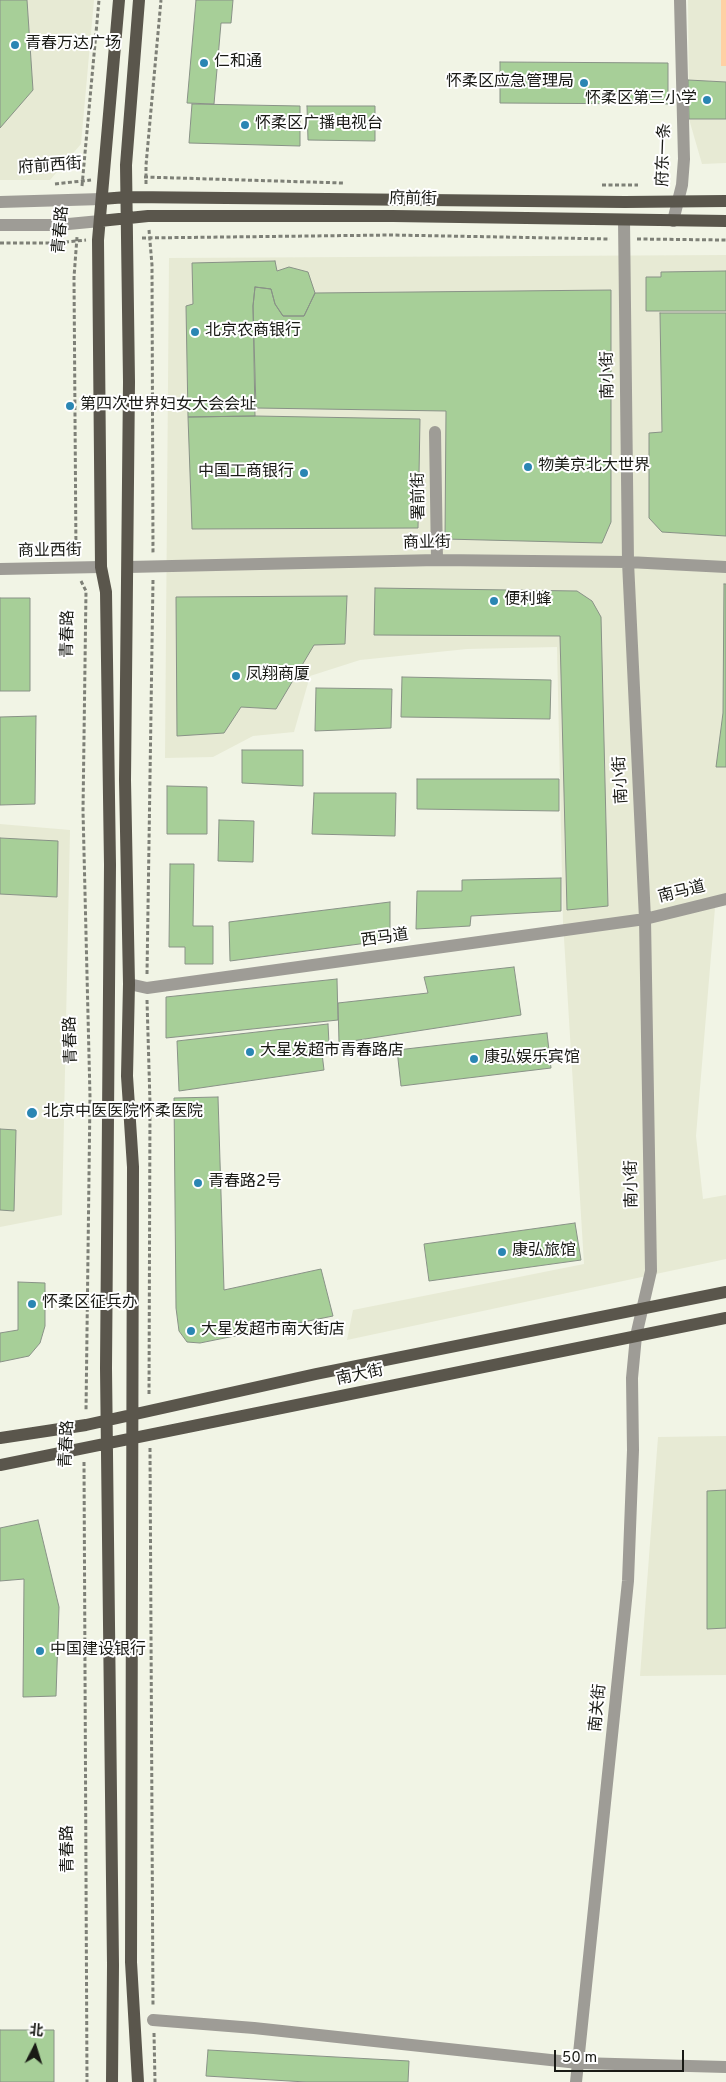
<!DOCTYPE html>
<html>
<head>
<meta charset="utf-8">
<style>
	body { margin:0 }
	#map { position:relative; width:726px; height:2082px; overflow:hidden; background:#f1f4e5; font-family:Overpass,"Noto Sans SC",sans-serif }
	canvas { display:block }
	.north { position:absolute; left:10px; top:2022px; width:50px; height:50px; -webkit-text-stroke:4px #fff; paint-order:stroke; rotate:5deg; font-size:14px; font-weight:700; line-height:20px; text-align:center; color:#191a15 }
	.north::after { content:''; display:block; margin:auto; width:18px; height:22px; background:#191a15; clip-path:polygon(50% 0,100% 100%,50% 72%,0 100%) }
	.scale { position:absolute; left:554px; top:2050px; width:130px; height:22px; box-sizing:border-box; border:2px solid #191a15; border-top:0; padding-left:6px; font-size:15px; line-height:18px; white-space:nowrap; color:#191a15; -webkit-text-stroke:4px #fff; paint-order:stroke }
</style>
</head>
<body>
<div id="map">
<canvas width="726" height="2082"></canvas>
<div class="north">北</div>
<div class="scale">50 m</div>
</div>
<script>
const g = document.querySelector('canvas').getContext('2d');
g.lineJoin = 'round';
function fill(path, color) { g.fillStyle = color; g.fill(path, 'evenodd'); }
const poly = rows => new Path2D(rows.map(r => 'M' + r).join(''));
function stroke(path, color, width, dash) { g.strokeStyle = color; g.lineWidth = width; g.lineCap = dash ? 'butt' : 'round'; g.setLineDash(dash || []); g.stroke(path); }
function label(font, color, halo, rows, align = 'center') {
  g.font = font + ' Overpass,"Noto Sans SC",sans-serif'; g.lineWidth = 4; g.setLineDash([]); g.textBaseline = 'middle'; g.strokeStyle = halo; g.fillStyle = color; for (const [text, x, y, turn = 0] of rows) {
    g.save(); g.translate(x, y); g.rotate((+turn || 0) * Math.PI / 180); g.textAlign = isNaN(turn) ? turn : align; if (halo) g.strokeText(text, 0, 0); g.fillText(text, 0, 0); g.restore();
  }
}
const built = poly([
	[0,0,94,0,81,144,50,180,0,180],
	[688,0,726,0,726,163,702,164,689,119],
	[726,255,726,893,716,896,696,1136,703,1199,726,1195,726,1259,347,1340,353,1310,584,1264,563,922,557,647,467,649,360,660,310,676,294,732,253,736,213,757,165,758,169,258],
	[0,824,70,830,62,1215,0,1227],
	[726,1436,726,1675,640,1676,658,1437]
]);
const green = poly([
	[721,0,726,0,726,66,721,66]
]);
const building = poly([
	[0,0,27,0,33,90,0,128,0,0],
	[196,0,233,0,231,23,221,23,214,104,187,103,196,0],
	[500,62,668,63,668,104,500,103,500,62],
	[688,80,726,82,726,119,689,119,688,80],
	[192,104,300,106,300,146,189,143,192,104],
	[307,106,375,106,375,141,308,140,307,106],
	[275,261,277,271,289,267,308,272,315,293,304,316,283,316,275,304,271,289,255,287,253,306,255,416,188,417,186,306,193,304,192,263,275,261],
	[726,271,726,311,646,311,646,277,661,277,661,272,726,271],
	[255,287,271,289,275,304,283,316,304,316,315,293,611,290,611,522,602,543,445,539,446,411,256,408,253,306,255,287],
	[660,313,726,313,726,536,662,532,649,518,649,433,662,432,660,313],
	[255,416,420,419,418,528,192,529,188,417,255,416],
	[724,584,726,584,726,767,716,767,723,713,724,584],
	[375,588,577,591,592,601,601,617,608,906,567,910,560,636,374,635,375,588],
	[347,596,345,644,314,645,276,709,241,707,224,733,177,736,176,597,347,596],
	[0,598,30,598,30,691,0,691,0,598],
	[402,677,551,680,550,719,401,717,402,677],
	[316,688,392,689,391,728,315,731,316,688],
	[36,716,35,804,0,805,0,717,36,716],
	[242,750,303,750,303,786,242,783,242,750],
	[417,779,559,779,559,811,417,809,417,779],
	[167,786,207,787,207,834,167,834,167,786],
	[314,793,396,793,395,836,312,834,314,793],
	[219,820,254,821,253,862,218,861,219,820],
	[0,838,58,841,57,897,0,894,0,838],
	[170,864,194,864,193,926,213,926,213,964,185,964,185,947,169,947,170,864],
	[561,878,561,911,471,916,470,926,416,929,417,891,462,891,462,880,561,878],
	[390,902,390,940,230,961,229,922,390,902],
	[514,967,521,1015,339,1043,338,1003,428,993,424,977,514,967],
	[337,979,338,1020,166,1038,166,997,337,979],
	[328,1024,329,1044,321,1045,324,1070,179,1091,177,1041,328,1024],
	[547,1033,551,1068,401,1086,397,1050,547,1033],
	[218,1097,224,1290,321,1269,333,1316,200,1343,187,1342,179,1331,176,1308,174,1098,218,1097],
	[0,1129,16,1130,14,1211,0,1210,0,1129],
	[575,1223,581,1260,429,1281,424,1244,575,1223],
	[18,1282,45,1283,45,1326,40,1343,29,1356,0,1362,0,1333,18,1330,18,1282],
	[726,1490,726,1628,707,1629,707,1491,726,1490],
	[38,1520,59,1607,56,1696,23,1697,24,1579,0,1581,0,1528,38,1520],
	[0,2030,54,2030,54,2082,0,2082,0,2030],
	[208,2050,409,2061,408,2082,306,2082,206,2076,208,2050]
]);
const path = poly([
	[144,177,343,183],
	[55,184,91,180],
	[146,184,146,165,161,0],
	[602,185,638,185],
	[82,186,99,0],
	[149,230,152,265,153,554],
	[142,238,392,235,610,239],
	[637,239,726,240],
	[0,243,56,243,86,240],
	[76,553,74,277,77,237],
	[81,581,86,591,83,811,90,1097,86,1411],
	[147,974,153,580],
	[147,1000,150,1103,149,1396],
	[150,1448,153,2006],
	[84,1462,87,2082],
	[154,2033,155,2082]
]);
const minor = poly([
	[0,202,102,199],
	[673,221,682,185,684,159,680,0],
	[0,225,58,225,100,221],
	[435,432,437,560],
	[128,567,437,560,628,562,726,567],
	[0,569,101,567],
	[129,984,147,988,645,919,726,899],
	[153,2020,254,2028,578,2063,726,2067],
	[576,2082,628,1581,633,1450,632,1378,636,1336,651,1271,645,919,628,562,624,220]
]);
const major = poly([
	[102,199,127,197,625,202,726,201],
	[100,221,148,216,393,216,726,221],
	[0,1438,86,1425,316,1374,726,1292],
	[0,1465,726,1318],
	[112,2082,113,1965,106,1368,110,865,106,592,101,567,98,240,119,0],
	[138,2082,131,1962,133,1167,127,1076,129,984,125,780,129,382,126,165,139,0]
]);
const markers = [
	[15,45,5,"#2a86b3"],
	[204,63,5,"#2a86b3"],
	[584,83,5,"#2a86b3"],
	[707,100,5,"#2a86b3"],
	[245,125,5,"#2a86b3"],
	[195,332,5,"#2a86b3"],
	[70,406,5,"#2a86b3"],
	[528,467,5,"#2a86b3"],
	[304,473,5,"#2a86b3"],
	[494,601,5,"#2a86b3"],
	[236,676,5,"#2a86b3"],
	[250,1052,5,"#2a86b3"],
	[474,1059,5,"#2a86b3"],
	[32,1113,6,"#2a86b3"],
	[198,1183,5,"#2a86b3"],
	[502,1252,5,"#2a86b3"],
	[32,1304,5,"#2a86b3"],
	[191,1331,5,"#2a86b3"],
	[40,1651,5,"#2a86b3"]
];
const poiNames = [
	["青春万达广场",25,45],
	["仁和通",214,63],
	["怀柔区应急管理局",574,83,"right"],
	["怀柔区第三小学",697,100,"right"],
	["怀柔区广播电视台",255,125],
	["北京农商银行",205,332],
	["第四次世界妇女大会会址",80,406],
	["物美京北大世界",538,467],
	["中国工商银行",294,473,"right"],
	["便利蜂",504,601],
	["凤翔商厦",246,676],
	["大星发超市青春路店",260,1052],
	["康弘娱乐宾馆",484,1059],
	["北京中医医院怀柔医院",43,1113],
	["青春路2号",208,1183],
	["康弘旅馆",512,1252],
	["怀柔区征兵办",42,1304],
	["大星发超市南大街店",201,1331],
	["中国建设银行",50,1651]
];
const streetNames = [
	["府东一条",665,155,-88],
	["府前西街",50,167,-4],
	["府前街",413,200,1],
	["青春路",62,230,-85],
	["南小街",609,375,-91],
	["署前街",420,496,-91],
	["商业街",427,544,-1],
	["商业西街",50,552,-1],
	["青春路",69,634,-89],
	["南小街",622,780,-93],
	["南马道",682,893,-14],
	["西马道",385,939,-8],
	["青春路",72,1040,-92],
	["南小街",633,1184,-91],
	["南大街",360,1376,-12],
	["青春路",68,1444,-87],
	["南关街",599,1708,-84],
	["青春路",69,1849,-91]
];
fill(built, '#e7ead4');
fill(green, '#ffd0a4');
fill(building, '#a7cf98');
stroke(building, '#899287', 1);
stroke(path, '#7e8077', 3, [4, 2.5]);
stroke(minor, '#9e9c96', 12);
stroke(major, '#5a564c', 12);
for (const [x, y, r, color] of markers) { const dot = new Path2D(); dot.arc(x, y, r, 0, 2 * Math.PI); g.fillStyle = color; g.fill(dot); stroke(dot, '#fff', 2); }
label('16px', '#191a15', '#fff', poiNames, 'left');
label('16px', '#191a15', '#fff', streetNames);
</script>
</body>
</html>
